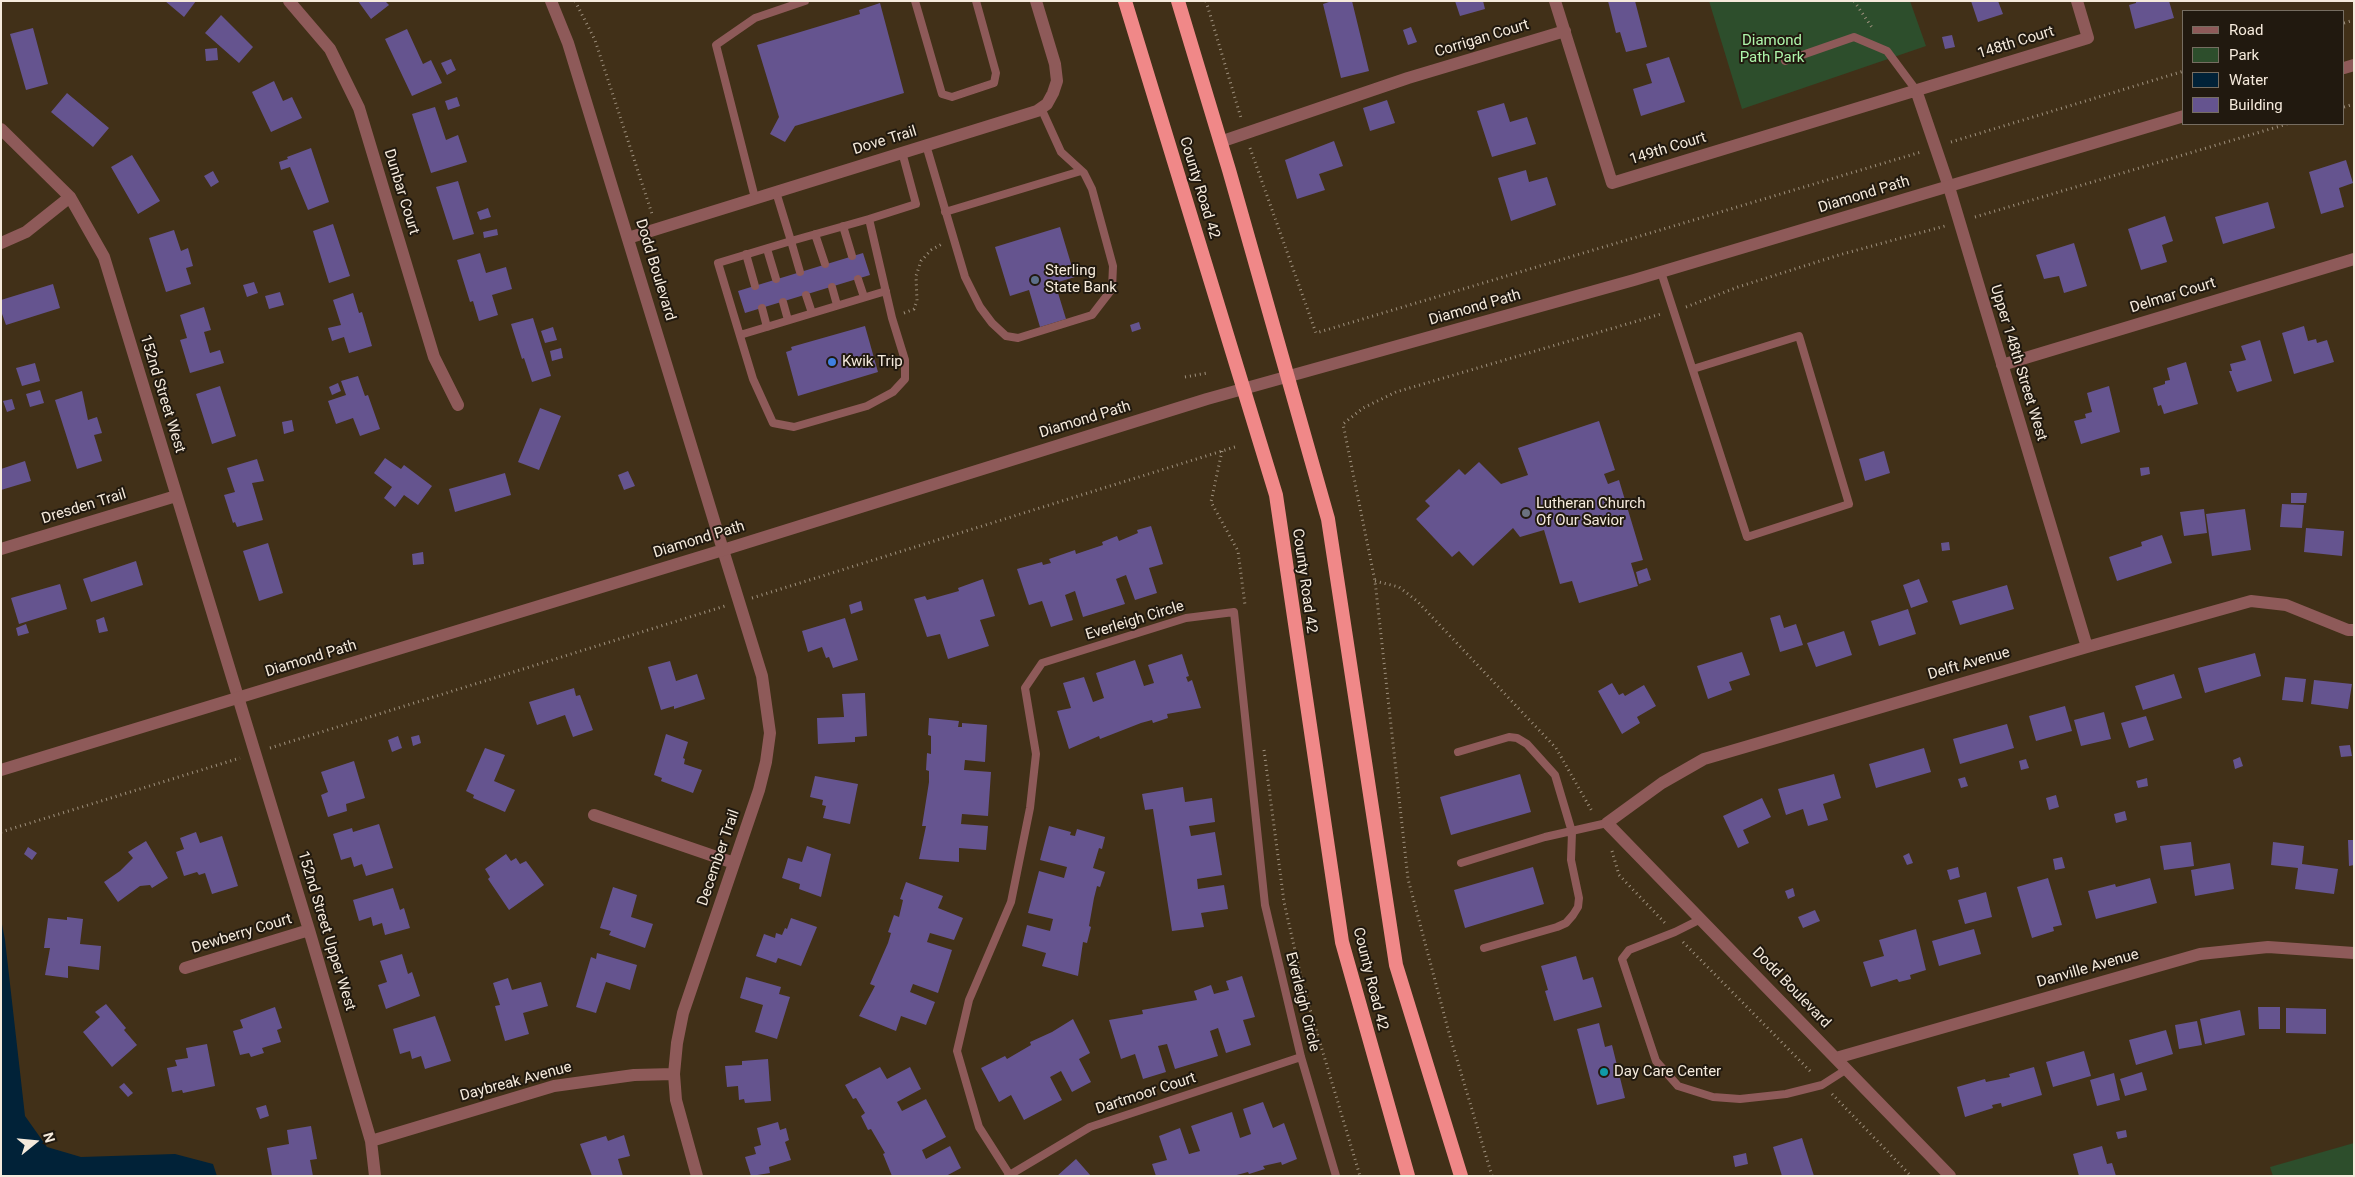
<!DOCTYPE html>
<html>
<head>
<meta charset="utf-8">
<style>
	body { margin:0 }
	#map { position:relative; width:2355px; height:1177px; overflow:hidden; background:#413018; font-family:Roboto,sans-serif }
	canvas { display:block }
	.frame { position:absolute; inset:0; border:2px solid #f5eadc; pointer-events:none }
	.legend { position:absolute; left:2182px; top:10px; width:162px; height:115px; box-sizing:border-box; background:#21190f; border:1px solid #766d61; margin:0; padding:6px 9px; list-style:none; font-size:15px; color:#f5eadc }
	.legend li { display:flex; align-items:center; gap:10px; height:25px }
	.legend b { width:25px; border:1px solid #766d61 }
	.north { position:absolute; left:10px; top:1117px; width:50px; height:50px; -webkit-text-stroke:4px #21190f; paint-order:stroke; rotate:73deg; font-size:14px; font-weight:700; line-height:20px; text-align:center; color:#f5eadc }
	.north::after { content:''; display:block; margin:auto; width:18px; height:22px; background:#f5eadc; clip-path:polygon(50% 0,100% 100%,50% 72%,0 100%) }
</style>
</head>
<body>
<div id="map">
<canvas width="2355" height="1177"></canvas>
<div class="frame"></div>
<ul class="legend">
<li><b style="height:6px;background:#8e5a59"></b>Road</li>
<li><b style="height:14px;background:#2d4e2c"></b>Park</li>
<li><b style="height:14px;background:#012238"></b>Water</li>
<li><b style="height:14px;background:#65548f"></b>Building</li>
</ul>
<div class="north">N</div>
</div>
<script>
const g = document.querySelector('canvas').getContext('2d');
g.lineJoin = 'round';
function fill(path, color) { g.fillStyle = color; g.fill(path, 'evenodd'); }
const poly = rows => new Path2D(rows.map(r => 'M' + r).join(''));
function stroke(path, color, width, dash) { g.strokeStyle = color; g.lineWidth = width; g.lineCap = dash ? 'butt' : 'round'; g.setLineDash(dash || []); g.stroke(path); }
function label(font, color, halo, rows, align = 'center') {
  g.font = font + ' Roboto,sans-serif'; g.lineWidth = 4; g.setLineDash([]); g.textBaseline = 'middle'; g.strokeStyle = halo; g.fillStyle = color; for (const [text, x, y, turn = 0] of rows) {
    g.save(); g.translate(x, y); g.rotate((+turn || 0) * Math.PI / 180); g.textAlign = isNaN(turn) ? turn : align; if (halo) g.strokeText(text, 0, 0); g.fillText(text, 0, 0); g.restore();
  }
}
const green = poly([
	[1709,1,1910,1,1926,46,1742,109],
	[2354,1143,2354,1176,2273,1176,2270,1167]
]);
const water = poly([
	[1,919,5,940,25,1116,47,1147,81,1157,175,1154,213,1164,217,1176,1,1176]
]);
const building = poly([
	[165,1,196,1,184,17],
	[358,1,385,1,389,5,371,19],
	[1332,1,1352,1,1369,71,1341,78,1323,4],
	[1455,1,1483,1,1485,9,1460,16],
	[1608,1,1635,1,1647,47,1626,52,1620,32,1616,33],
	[1971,1,1998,1,2003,14,1978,22],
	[2136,1,2169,1,2174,18,2135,29,2129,5,2136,3],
	[880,3,904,93,795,126,785,142,770,134,779,117,757,45,860,14,859,10],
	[221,15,253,47,239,63,205,33],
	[1411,27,1417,42,1408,45,1403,30],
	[33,28,48,84,26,90,10,34],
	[407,29,423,64,431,60,442,83,412,96,385,39],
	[1952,35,1955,47,1945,49,1942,37],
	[217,48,218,60,206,61,205,49],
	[1669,57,1685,102,1641,116,1633,89,1652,83,1646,64],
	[451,59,456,70,447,75,441,63],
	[274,81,283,101,292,97,302,118,271,132,252,92],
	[67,93,109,128,93,147,51,112],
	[457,97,460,106,448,110,445,101],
	[1387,100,1395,123,1370,131,1363,108],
	[1504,103,1510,122,1527,117,1536,144,1492,157,1477,111],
	[435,107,446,140,458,135,467,162,431,173,412,114],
	[1334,141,1343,166,1319,174,1325,190,1297,199,1285,160],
	[311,148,329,202,308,210,290,167,281,170,279,162,288,159,287,157],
	[132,155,160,201,138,214,111,167],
	[2346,160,2353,183,2339,188,2344,207,2321,214,2309,172],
	[1526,170,1529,182,1547,177,1556,205,1511,221,1498,178],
	[213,171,219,182,211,187,204,176],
	[458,181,474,234,453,240,436,187],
	[2268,202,2275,228,2223,244,2215,217],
	[488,208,491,217,480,220,477,212],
	[2165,216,2173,241,2162,245,2167,262,2141,270,2128,229],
	[333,224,350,276,329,283,313,231],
	[1060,227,1075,277,1055,283,1066,319,1040,327,1029,290,1010,296,995,247],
	[497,229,498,235,484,238,483,232],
	[174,230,181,251,188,248,193,266,186,268,191,284,166,292,149,238],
	[2074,243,2087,286,2064,293,2059,276,2044,279,2036,255],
	[480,253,486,273,506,267,512,289,492,295,498,315,479,321,473,301,470,302,457,260],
	[863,253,870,275,745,313,738,291],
	[254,282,258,293,247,297,243,285],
	[53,284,60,308,6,325,1,311,1,300],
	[280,292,284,305,269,309,265,296],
	[353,293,359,313,362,312,372,346,349,353,344,337,332,341,328,328,341,325,333,300],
	[204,307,211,330,204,332,210,353,220,350,224,363,190,373,180,340,187,338,180,315],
	[533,318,551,376,532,382,524,358,522,359,511,324],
	[1139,322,1141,329,1132,332,1130,325],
	[865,326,878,372,798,396,786,352,792,350,791,347],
	[2304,326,2308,341,2316,339,2317,343,2327,340,2334,362,2294,374,2282,333],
	[553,327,557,340,545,343,541,331],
	[2260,340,2272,381,2237,392,2229,371,2232,371,2230,364,2246,360,2241,346],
	[561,348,563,358,552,361,550,351],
	[2186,362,2198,404,2164,414,2161,405,2158,406,2153,388,2165,384,2165,381,2170,380,2167,368],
	[35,363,40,381,22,386,16,368],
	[358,376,365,396,368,395,380,429,360,436,353,418,336,424,328,401,346,395,341,381],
	[338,383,341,391,332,395,329,387],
	[220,386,236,436,212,444,196,394],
	[2109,386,2120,432,2081,444,2074,421,2086,418,2085,414,2092,412,2087,393],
	[40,390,44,403,30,407,26,394],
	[82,391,88,420,97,417,102,433,94,435,102,461,77,469,55,400],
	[12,399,15,409,7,412,3,401],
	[540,408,561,416,539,470,518,462],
	[292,420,294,431,284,434,282,422],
	[1599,421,1615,470,1604,474,1608,484,1619,480,1643,560,1631,563,1638,586,1579,603,1572,581,1560,584,1544,530,1520,537,1513,528,1473,566,1459,551,1452,557,1416,519,1430,506,1425,501,1459,469,1465,475,1479,462,1501,484,1528,475,1518,448],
	[1884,451,1890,473,1865,481,1859,459],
	[385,458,401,469,404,465,432,486,418,505,404,495,395,507,384,498,392,487,374,473],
	[257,459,264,481,252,483,263,520,237,527,235,522,233,523,224,495,235,492,227,468],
	[25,461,31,481,1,490,1,469],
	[2149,467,2150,474,2141,476,2140,468],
	[628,471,635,486,624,490,618,475],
	[505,473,511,495,455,512,449,489],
	[2291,493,2307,493,2306,503,2291,503],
	[2282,504,2304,505,2302,528,2280,527],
	[2204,509,2207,533,2184,536,2180,512],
	[2245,509,2251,550,2212,556,2206,514],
	[1151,526,1163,564,1149,568,1157,593,1135,600,1126,575,1116,579,1125,604,1083,617,1075,591,1065,595,1073,620,1051,627,1042,601,1029,605,1017,569,1042,562,1043,565,1051,563,1049,559,1075,550,1076,554,1103,545,1102,542,1117,536,1119,541,1138,533,1137,530],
	[2306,528,2344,531,2342,556,2304,552],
	[2162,535,2172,563,2117,581,2109,557,2142,546,2141,542],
	[1949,542,1950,550,1942,551,1941,543],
	[268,543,283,593,259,601,243,551],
	[423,552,424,564,413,565,412,554],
	[136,561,143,585,91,602,83,579],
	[1647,568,1651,580,1639,584,1636,572],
	[983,579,995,616,980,620,989,646,948,659,940,634,927,637,914,599,925,596,927,600,959,591,958,588],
	[1919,579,1928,602,1911,608,1903,585],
	[60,584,67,609,19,624,11,598],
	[2007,585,2014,609,1960,625,1952,601],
	[861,601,863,610,851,614,849,605],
	[1908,609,1916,634,1879,646,1871,621],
	[1780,615,1784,628,1796,624,1803,645,1780,652,1770,618],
	[104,617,108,631,99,633,96,620],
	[845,618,858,660,833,668,829,657,826,658,822,647,808,652,802,631],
	[26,624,29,633,18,636,16,628],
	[1844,631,1852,655,1816,667,1807,643],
	[1742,652,1750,675,1729,682,1732,690,1708,699,1697,666],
	[2255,653,2261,676,2205,693,2198,668],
	[1182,654,1189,676,1186,677,1188,682,1192,680,1201,708,1167,714,1168,718,1153,723,1152,720,1141,723,1100,739,1099,736,1069,749,1057,711,1071,708,1063,683,1084,677,1093,702,1104,698,1096,673,1135,660,1144,686,1154,683,1148,665],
	[670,661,676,681,697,674,705,699,674,709,674,706,661,710,648,667],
	[2174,674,2182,698,2143,710,2135,686],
	[2285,677,2306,679,2303,702,2282,700],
	[2314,680,2352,684,2348,709,2311,704],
	[1612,683,1619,695,1623,693,1625,696,1644,685,1656,706,1637,717,1640,723,1622,734,1598,691],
	[574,688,576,696,580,695,593,730,573,737,565,715,537,725,529,702],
	[865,693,867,736,855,737,855,742,818,744,817,718,844,717,842,694],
	[2065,706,2072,731,2036,741,2029,716],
	[2104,712,2111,739,2081,746,2074,720],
	[2146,716,2154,740,2129,748,2121,723],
	[929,718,959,721,958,727,962,727,962,723,987,725,985,762,965,760,964,770,991,772,988,816,962,814,961,824,988,826,986,850,959,848,959,862,919,859,926,826,922,826,929,782,929,771,926,770,927,753,931,754,931,736,928,735],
	[2007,724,2014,748,1960,764,1953,739],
	[666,734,688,742,683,758,685,759,684,764,702,770,693,793,661,781,662,778,654,775],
	[419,735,421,743,413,746,411,737],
	[398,736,402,748,392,752,388,740],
	[2350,745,2352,756,2341,757,2339,746],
	[485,748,505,755,494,781,515,790,505,812,473,798,474,795,466,791],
	[1924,748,1931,772,1876,788,1869,764],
	[2240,757,2243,766,2235,769,2233,760],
	[2026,759,2029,768,2021,770,2019,761],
	[354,761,365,798,346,804,347,811,328,817,321,795,328,792,321,772],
	[1520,774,1531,812,1451,835,1440,797],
	[1834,774,1841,798,1823,804,1828,820,1808,826,1803,809,1786,815,1778,789],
	[815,776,858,784,850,824,823,818,826,806,822,805,823,800,810,797],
	[1965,777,1968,786,1961,788,1958,779],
	[2147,778,2148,786,2138,788,2136,781],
	[1183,787,1185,802,1212,798,1215,822,1189,826,1191,836,1215,832,1222,875,1197,879,1198,889,1224,885,1228,909,1201,913,1204,927,1172,931,1153,809,1145,810,1142,794],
	[2056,795,2059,807,2049,810,2046,798],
	[1762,798,1771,817,1743,830,1749,843,1738,848,1723,816],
	[2125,811,2127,820,2116,823,2114,814],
	[379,824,393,868,366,876,362,864,354,867,351,857,341,860,333,834,352,828,353,832],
	[1049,826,1071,832,1070,835,1075,836,1077,829,1105,837,1102,849,1099,848,1093,868,1105,872,1100,887,1097,886,1094,898,1089,926,1091,927,1087,943,1083,942,1078,976,1042,966,1046,953,1022,946,1027,925,1050,931,1053,919,1028,913,1039,871,1064,878,1067,867,1040,860],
	[196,832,200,843,222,836,238,886,212,894,205,873,199,875,197,872,184,876,176,852,184,849,180,838],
	[2348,840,2354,840,2354,865,2349,866],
	[146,841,168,878,152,888,150,885,140,886,118,902,104,882,120,871,133,858,128,852],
	[2191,842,2194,866,2164,870,2160,846],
	[2273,842,2304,846,2302,864,2338,869,2334,894,2295,889,2298,868,2271,865],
	[807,846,831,854,821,897,799,889,800,884,782,878,788,858,802,862],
	[28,847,37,853,32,860,24,854],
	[1909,853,1913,863,1907,865,1903,856],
	[506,854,511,861,516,858,520,864,526,861,544,885,509,910,488,879,490,877,485,869],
	[2062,857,2065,868,2055,870,2053,859],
	[2230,863,2234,889,2195,896,2191,870],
	[1533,867,1544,904,1465,928,1454,890],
	[1958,867,1960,877,1950,880,1947,870],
	[2048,878,2062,925,2053,927,2054,931,2032,938,2017,887],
	[2150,878,2157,903,2096,919,2088,891,2115,884,2116,887],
	[906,882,943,896,938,908,963,918,954,940,930,933,927,942,952,950,938,993,913,984,910,992,935,1002,926,1025,901,1016,896,1031,859,1016,875,986,870,984,888,943,891,933,888,932,894,915,899,917,903,900,900,899],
	[613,887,637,895,631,917,653,924,645,948,609,935,611,931,600,928],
	[393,888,400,910,404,908,410,928,385,935,382,923,373,926,371,917,359,921,353,900],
	[1793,888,1795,896,1788,899,1785,891],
	[1986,892,1992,917,1965,924,1958,900],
	[1815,910,1820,921,1803,928,1798,917],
	[67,917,83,919,80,944,101,946,99,970,68,966,68,978,45,975,50,948,44,948,48,918,67,920],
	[791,918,817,927,801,966,778,958,776,963,756,956,764,934,775,938,776,933,782,935,785,928,787,929],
	[1916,929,1926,970,1910,975,1911,979,1899,982,1897,979,1871,987,1863,962,1884,956,1879,940],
	[1974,929,1981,954,1939,966,1932,941],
	[597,953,637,965,630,990,606,982,596,1013,576,1007,591,957,596,959],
	[402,954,408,974,412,972,420,996,386,1009,378,985,387,982,380,961],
	[1576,956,1583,980,1593,977,1602,1007,1554,1021,1545,991,1548,990,1541,966],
	[1242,976,1255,1017,1243,1020,1251,1045,1226,1053,1218,1028,1210,1031,1218,1056,1175,1069,1167,1044,1158,1046,1166,1072,1143,1079,1135,1054,1121,1059,1109,1020,1143,1014,1142,1010,1197,1000,1194,991,1211,985,1214,994,1229,990,1226,981],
	[746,977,781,987,779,994,790,997,777,1039,755,1032,763,1005,740,998],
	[508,978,512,990,541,982,548,1006,523,1013,529,1034,505,1041,495,1006,500,1005,493,983],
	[106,1004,126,1028,124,1030,137,1045,112,1067,83,1032,100,1017,95,1012],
	[275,1007,282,1028,277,1030,281,1042,262,1048,264,1053,251,1057,249,1053,240,1055,233,1031,243,1028,240,1020],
	[2258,1007,2280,1007,2280,1029,2259,1029],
	[2286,1008,2326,1009,2326,1034,2286,1033],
	[2240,1010,2245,1035,2205,1044,2200,1019],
	[435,1016,451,1061,425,1069,421,1056,412,1059,410,1051,400,1054,393,1029],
	[1073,1019,1090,1053,1079,1059,1091,1082,1072,1092,1061,1071,1050,1077,1062,1100,1024,1120,1011,1095,999,1102,981,1068,1005,1056,1007,1059,1031,1045,1030,1042,1052,1032],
	[2197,1021,2202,1045,2179,1049,2175,1025],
	[1599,1023,1605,1047,1612,1045,1625,1098,1597,1105,1577,1029],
	[2166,1030,2173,1054,2136,1065,2129,1040],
	[207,1044,215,1086,183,1093,182,1090,172,1092,167,1068,177,1066,175,1060,188,1058,186,1048],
	[2084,1051,2091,1076,2053,1087,2046,1062],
	[768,1059,771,1101,745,1103,744,1099,739,1100,738,1086,727,1087,725,1066,742,1065,742,1061],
	[880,1067,887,1079,910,1067,921,1089,897,1102,902,1111,926,1099,946,1137,922,1150,926,1159,950,1146,961,1168,946,1176,892,1176,883,1154,885,1153,871,1129,868,1130,861,1116,865,1113,856,1098,853,1099,845,1085],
	[2034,1067,2042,1095,2002,1107,2001,1103,1992,1105,1993,1108,1965,1117,1957,1087,1985,1079,1986,1082,2010,1077,2009,1074],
	[2142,1072,2147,1090,2125,1096,2120,1079],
	[2114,1073,2120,1100,2097,1106,2090,1080],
	[124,1083,133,1093,128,1097,119,1087],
	[1263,1102,1273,1128,1284,1123,1297,1159,1282,1165,1281,1162,1263,1166,1265,1169,1249,1174,1248,1172,1233,1176,1156,1176,1152,1164,1167,1160,1159,1136,1180,1128,1189,1154,1200,1151,1191,1126,1232,1112,1240,1138,1251,1134,1243,1109],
	[266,1105,269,1116,260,1119,256,1108],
	[778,1122,780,1130,786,1128,789,1140,785,1142,791,1160,769,1167,770,1173,751,1176,745,1157,756,1154,754,1147,761,1145,757,1128],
	[311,1126,317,1159,310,1160,313,1176,272,1176,267,1148,289,1144,287,1130],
	[2126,1130,2127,1137,2118,1139,2116,1132],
	[624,1135,630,1156,618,1159,623,1176,592,1176,580,1144,606,1136,608,1141],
	[1802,1138,1814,1176,1782,1176,1773,1147],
	[2102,1146,2107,1164,2112,1163,2116,1176,2079,1176,2073,1154],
	[1746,1153,1748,1164,1735,1167,1733,1156],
	[1076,1159,1091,1176,1057,1176]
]);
const path = poly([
	[575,1,595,40,652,214],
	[1206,1,1241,118],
	[1854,1,1873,29],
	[2344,23,2354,20],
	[2344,107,2354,104],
	[1951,142,2184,71],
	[1250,148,1316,333,1921,152],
	[1975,217,2287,124],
	[1686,307,1738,287,1839,255,1945,226],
	[904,313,914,309,917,301,916,276,921,261,931,250,942,244],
	[1185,377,1207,373],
	[1222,451,1211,502,1238,551,1245,605],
	[1375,581,1399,587,1417,601,1556,748,1593,813],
	[752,598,1238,446],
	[270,748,725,606],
	[1264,750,1284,902,1303,986,1360,1176],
	[1,832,240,758],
	[1612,851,1619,875,1665,923],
	[1683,942,1812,1073],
	[1832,1094,1911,1176],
	[1492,1176,1449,1033,1408,879,1375,581,1343,424,1363,408,1396,392,1661,314]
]);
const service = poly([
	[915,1,942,94,952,97,994,83,996,73,976,1],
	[1785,61,1854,37,1887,51,1916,90],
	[926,145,965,277,980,307,992,323,1006,336,1018,338,1092,315,1112,289,1113,266,1092,189,1084,173,1061,152,1041,108],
	[776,192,791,241,718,263,753,379,773,423,794,427,867,406,893,392,905,379,905,360,892,318,869,219,916,204,902,152],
	[755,198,716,45,755,18,805,1],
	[945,212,1081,171],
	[843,226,852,256],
	[815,234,825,264],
	[767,249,776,279],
	[746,254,755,286],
	[800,272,791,241,869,219],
	[1661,272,1747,537,1849,504,1799,336,1693,369],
	[858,279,864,297],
	[832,287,837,305],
	[806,295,812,313],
	[783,302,788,320],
	[762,308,767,327],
	[740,335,886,291],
	[1458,752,1509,737,1517,738,1527,744,1555,775,1572,832,1571,860,1579,898,1578,907,1573,915,1566,923,1557,927,1484,948],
	[1461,863,1545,837,1607,823],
	[1701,919,1675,932,1629,950,1622,959,1656,1061,1678,1086,1713,1097,1740,1099,1786,1094,1822,1085,1847,1069],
	[1009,1174,979,1127,957,1051,969,1000,1011,902,1030,808,1036,754,1025,688,1042,663,1186,618,1234,612,1265,905,1301,1057,1336,1176],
	[1008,1176,1090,1127,1301,1057]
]);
const minor = poly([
	[289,1,330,49,359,108,434,357,458,405],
	[1555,1,1612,183,2088,38,2077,1],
	[1916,90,1949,187,2087,647],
	[1,129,70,197,104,257,309,930,371,1141,375,1176],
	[1220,142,1408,78,1565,31],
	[628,238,1037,111,1047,104,1053,93,1057,81,1055,64,1036,1],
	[1,243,26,232,70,197],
	[2002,365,2354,259],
	[1,549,176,496],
	[594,815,734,863],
	[185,968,309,930],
	[1836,1058,2200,954,2268,947,2354,953],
	[371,1141,554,1086,634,1075,674,1074],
	[697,1176,676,1100,674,1074,677,1043,683,1013,759,790,766,762,770,733,762,676,723,550],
	[1950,1176,1607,823,1662,783,1704,759,2087,647,2251,601,2286,605,2348,630,2354,630]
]);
const tertiary = poly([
	[551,1,568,43,723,550],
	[2344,68,2354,65],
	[1,770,723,550,1207,399,1634,280,2184,116]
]);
const trunk = poly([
	[1125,1,1276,495,1342,942,1408,1176],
	[1178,1,1229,170,1328,519,1396,965,1461,1176]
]);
const markers = [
	[1035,280,5,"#5c6f8a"],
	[832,362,5,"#3f7fe0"],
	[1526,513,5,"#6b7280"],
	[1604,1072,5,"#0f9aa8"]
];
const streetNames = [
	["Corrigan Court",1482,39,-17],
	["148th Court",2016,43,-17],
	["Dove Trail",885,141,-17],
	["149th Court",1668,149,-17],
	["County Road 42",1199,188,73],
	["Dunbar Court",401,192,73],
	["Diamond Path",1864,195,-17],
	["Dodd Boulevard",655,270,73],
	["Delmar Court",2173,296,-17],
	["Diamond Path",1475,308,-16],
	["Upper 148th Street West",2018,363,73],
	["152nd Street West",162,394,73],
	["Diamond Path",1085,420,-17],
	["Dresden Trail",84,507,-17],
	["Diamond Path",699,540,-17],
	["County Road 42",1304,581,82],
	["Everleigh Circle",1135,621,-17],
	["Diamond Path",311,659,-17],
	["Delft Avenue",1969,664,-16],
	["December Trail",719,858,-71],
	["152nd Street Upper West",326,931,73],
	["Dewberry Court",242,934,-17],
	["Danville Avenue",2088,969,-16],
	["County Road 42",1370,979,76],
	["Dodd Boulevard",1791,988,46],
	["Everleigh Circle",1302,1002,76],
	["Daybreak Avenue",516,1082,-15],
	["Dartmoor Court",1146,1094,-18]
];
const parkNames = [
	["Diamond",1772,41],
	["Path Park",1772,58]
];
const poiNames = [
	["Sterling",1045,271],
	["State Bank",1045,288],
	["Kwik Trip",842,362],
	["Lutheran Church",1536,504],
	["Of Our Savior",1536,521],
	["Day Care Center",1614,1072]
];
fill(green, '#2d4e2c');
fill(water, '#012238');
fill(building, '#65548f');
stroke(path, '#9f917e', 3, [1, 4]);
stroke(service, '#8e5a59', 8);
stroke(minor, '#8e5a59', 12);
stroke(tertiary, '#8e5a59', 12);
stroke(trunk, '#f08888', 14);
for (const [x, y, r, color] of markers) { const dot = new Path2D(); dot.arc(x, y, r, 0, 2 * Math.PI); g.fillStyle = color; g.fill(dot); stroke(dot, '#21190f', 2); }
label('15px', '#f5eadc', '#21190f', streetNames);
label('15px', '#aef6aa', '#21190f', parkNames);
label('15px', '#f5eadc', '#21190f', poiNames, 'left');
</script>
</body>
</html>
